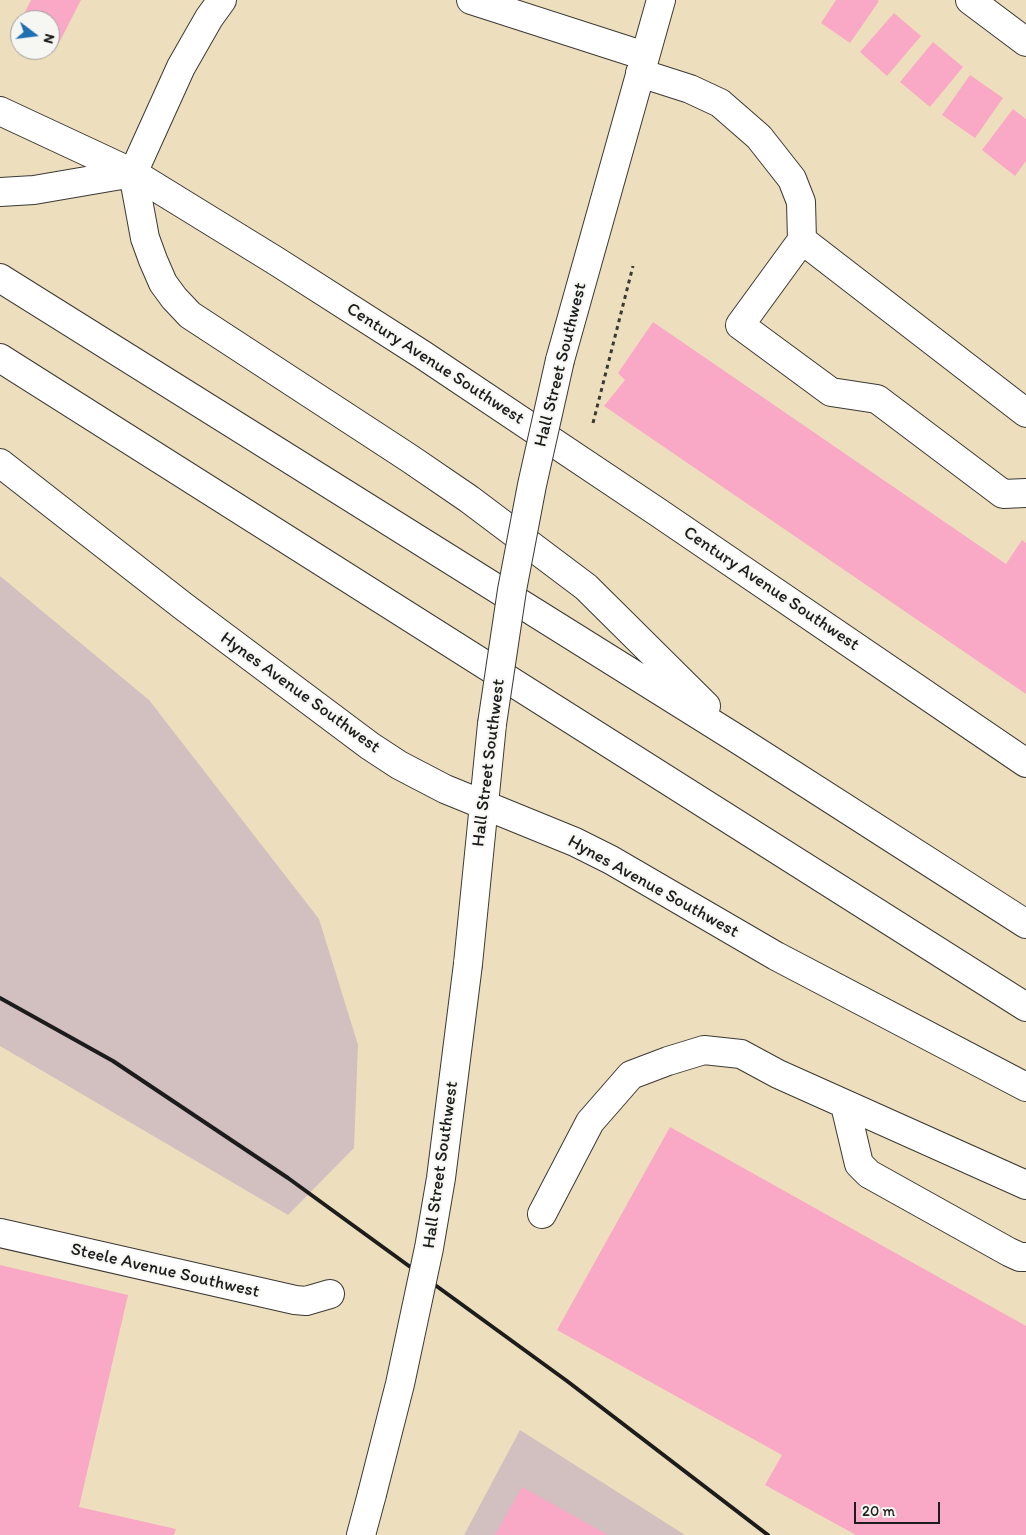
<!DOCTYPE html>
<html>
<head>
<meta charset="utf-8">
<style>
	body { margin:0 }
	#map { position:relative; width:1026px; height:1535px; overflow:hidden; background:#eddfbd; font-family:Itim,sans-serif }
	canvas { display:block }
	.north { position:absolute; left:10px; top:10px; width:50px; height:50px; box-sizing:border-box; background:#f6f6f2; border:1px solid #9f9f9c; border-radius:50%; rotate:105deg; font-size:14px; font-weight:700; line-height:20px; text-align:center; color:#1c1c1c }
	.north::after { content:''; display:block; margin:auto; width:18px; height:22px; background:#1f6fb2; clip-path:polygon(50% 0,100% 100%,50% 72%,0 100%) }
	.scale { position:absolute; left:854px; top:1502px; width:86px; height:22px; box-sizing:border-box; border:2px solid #1c1c1c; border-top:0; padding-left:6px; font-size:15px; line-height:18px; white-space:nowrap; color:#1c1c1c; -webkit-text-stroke:4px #f6f6f2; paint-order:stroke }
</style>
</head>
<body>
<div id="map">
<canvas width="1026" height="1535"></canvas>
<div class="north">N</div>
<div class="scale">20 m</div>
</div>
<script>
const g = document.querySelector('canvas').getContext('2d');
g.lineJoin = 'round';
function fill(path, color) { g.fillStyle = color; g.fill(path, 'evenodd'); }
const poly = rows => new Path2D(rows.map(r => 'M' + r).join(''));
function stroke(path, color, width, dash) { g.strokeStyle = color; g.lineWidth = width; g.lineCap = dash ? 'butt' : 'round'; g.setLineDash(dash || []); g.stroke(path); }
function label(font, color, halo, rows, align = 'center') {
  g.font = font + ' Itim,sans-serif'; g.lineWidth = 4; g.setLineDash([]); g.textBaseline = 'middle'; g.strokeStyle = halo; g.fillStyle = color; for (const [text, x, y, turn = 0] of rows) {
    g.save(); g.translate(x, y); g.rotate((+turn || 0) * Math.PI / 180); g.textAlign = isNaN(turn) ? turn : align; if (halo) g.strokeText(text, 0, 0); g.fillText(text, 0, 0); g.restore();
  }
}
const industrial = poly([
	[0,576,149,700,319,919,358,1045,354,1148,288,1215,0,1046],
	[520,1430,685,1535,464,1535]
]);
const building = poly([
	[31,0,81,0,59,43,50,38,50,20,21,20],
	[836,0,877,0,879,1,850,43,821,23],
	[894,13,921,36,887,76,860,52],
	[933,42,963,67,930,107,900,82],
	[970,75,1003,98,975,138,942,115],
	[1013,109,1026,119,1026,161,1015,176,982,150],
	[653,322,1006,564,1022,540,1026,543,1026,694,604,406,625,380,618,373],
	[670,1127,1026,1326,1026,1535,856,1535,765,1485,782,1455,557,1330],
	[0,1265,128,1295,79,1507,176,1529,174,1535,0,1535],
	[522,1487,608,1535,495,1535]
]);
const path = poly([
	[593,423,633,266]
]);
const minor = poly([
	[970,0,1026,42],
	[640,73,690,89,720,103,759,137,792,179,801,202,802,240,1026,413],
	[0,111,133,173,276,261,423,355,659,513,1026,763],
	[802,240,740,325,831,392,877,399,1003,494,1026,493],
	[845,1105,859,1164,869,1174,1009,1252,1020,1257,1026,1257],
	[542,1214,590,1122,631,1075,668,1061,704,1050,741,1054,778,1074,1026,1185],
	[0,1233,295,1300,306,1301,330,1294]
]);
const major = poly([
	[471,0,645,56],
	[133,173,181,67,209,18,222,0],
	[560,360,661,0],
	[0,463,183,606,370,746,399,765,445,789,575,842,611,860,776,956,1026,1087],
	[468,964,492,724],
	[361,1535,372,1494]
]);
const highway = poly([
	[0,192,34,190,133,173,145,238,153,260,163,283,174,298,190,315,409,458,469,499,586,587,706,706],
	[0,278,742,742,1026,924],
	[0,358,1026,1007]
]);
const rail = poly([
	[0,998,113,1061,288,1178,567,1381,768,1535]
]);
const majorBridge = poly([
	[492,724,512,590,532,485,560,360],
	[372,1494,400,1384,429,1248,441,1178,468,964]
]);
const streetNames = [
	["Century Avenue Southwest",435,364,33],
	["Hall Street Southwest",561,365,-76],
	["Century Avenue Southwest",771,589,34],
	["Hynes Avenue Southwest",300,693,36],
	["Hall Street Southwest",489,763,-83],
	["Hynes Avenue Southwest",653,887,29],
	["Hall Street Southwest",441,1165,-82],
	["Steele Avenue Southwest",165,1271,13]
];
fill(industrial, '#d2bfc0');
fill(building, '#f9a8c5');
stroke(minor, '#3b3934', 30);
stroke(major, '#3b3934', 30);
stroke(highway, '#3b3934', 30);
stroke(path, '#3b3934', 3, [4, 4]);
stroke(minor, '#fff', 28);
stroke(major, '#fff', 28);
stroke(highway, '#fff', 28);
stroke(rail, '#1c1c1c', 4);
stroke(majorBridge, '#3b3934', 30, []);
stroke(majorBridge, '#fff', 28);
label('18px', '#1c1c1c', '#f6f6f2', streetNames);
</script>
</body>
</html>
